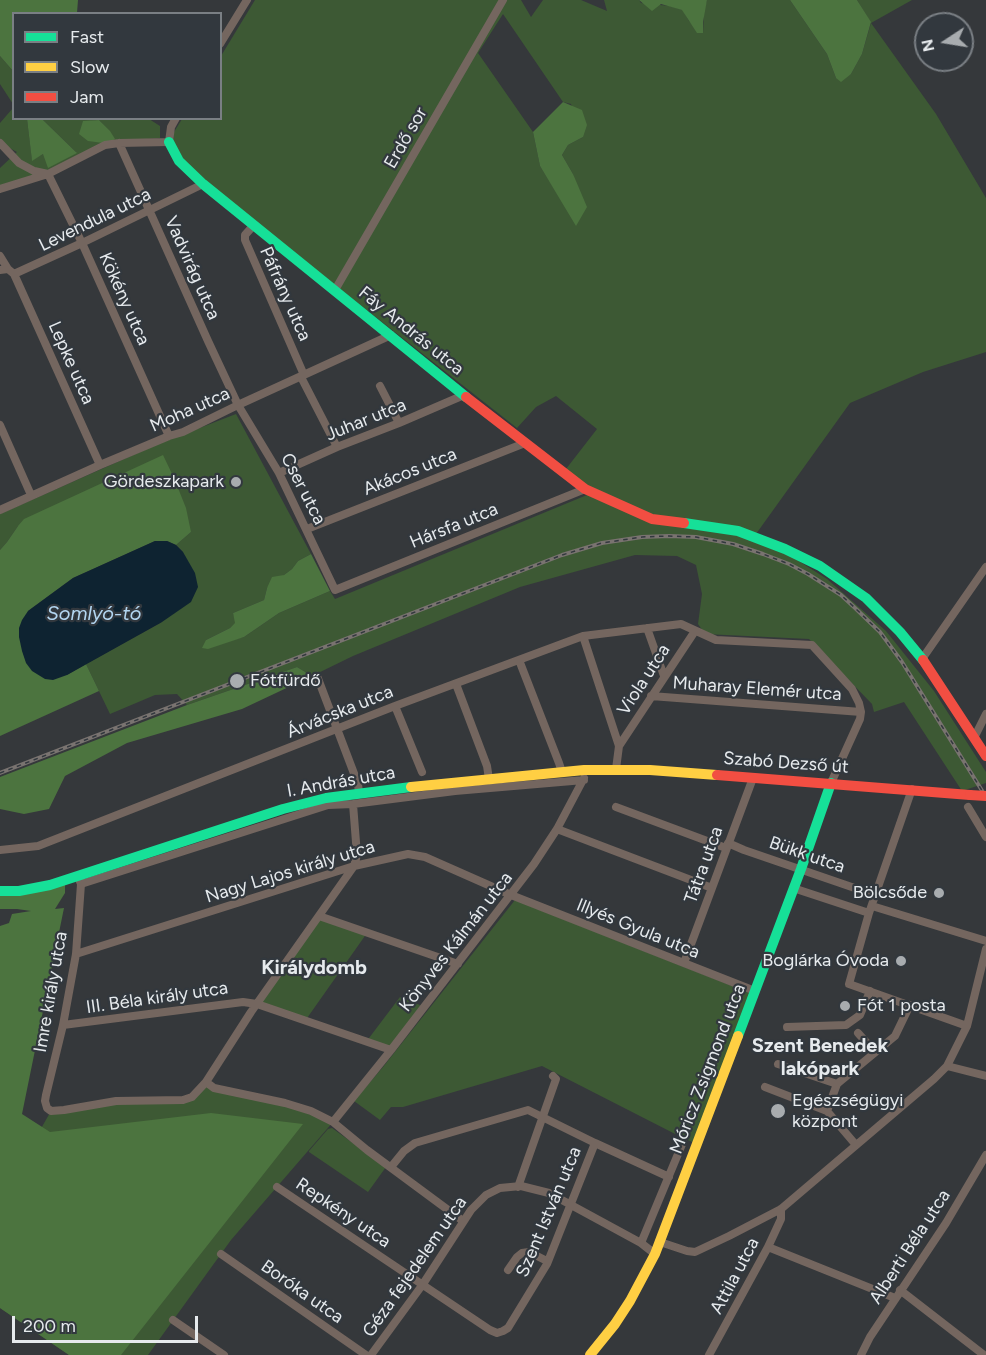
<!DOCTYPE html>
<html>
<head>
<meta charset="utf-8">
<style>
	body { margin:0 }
	#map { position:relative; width:986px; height:1355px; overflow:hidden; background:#35383b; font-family:Figtree,sans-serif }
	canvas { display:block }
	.legend { position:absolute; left:12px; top:12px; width:210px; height:108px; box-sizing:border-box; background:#32383e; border:2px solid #7a7f84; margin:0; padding:8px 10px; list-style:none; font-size:18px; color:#e6eaed }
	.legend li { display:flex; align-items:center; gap:12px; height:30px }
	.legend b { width:30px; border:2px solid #7a7f84 }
	.north { position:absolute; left:914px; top:12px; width:60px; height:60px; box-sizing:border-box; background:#32383e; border:2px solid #7a7f84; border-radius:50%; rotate:258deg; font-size:16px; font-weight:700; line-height:24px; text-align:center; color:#e6eaed }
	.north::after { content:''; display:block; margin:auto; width:21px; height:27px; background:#a8acaf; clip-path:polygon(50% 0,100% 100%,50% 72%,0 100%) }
	.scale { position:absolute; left:12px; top:1316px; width:186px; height:27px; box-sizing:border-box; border:3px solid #e6eaed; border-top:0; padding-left:8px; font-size:18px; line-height:21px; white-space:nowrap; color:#e6eaed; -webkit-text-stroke:4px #32383e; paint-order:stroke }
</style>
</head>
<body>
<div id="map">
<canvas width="986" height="1355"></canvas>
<ul class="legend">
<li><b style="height:8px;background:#16e098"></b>Fast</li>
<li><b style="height:8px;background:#ffcf43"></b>Slow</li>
<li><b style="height:8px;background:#f24e42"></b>Jam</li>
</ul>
<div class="north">N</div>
<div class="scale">200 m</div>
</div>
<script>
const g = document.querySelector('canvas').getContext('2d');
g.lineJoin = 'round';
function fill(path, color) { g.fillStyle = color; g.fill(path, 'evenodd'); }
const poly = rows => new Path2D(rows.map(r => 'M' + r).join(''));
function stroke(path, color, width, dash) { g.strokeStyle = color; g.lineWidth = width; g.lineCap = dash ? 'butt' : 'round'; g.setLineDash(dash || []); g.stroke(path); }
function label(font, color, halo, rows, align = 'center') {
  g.font = font + ' Figtree,sans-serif'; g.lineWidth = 4.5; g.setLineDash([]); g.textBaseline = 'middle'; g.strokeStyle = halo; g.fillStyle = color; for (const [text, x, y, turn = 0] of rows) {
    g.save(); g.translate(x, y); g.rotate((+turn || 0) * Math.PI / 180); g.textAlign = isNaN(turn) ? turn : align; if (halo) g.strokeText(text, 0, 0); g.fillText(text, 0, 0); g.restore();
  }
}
const green = poly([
	[255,0,521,0,531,17,543,0,581,0,607,11,604,0,639,0,641,3,670,6,683,10,689,21,703,33,704,10,707,0,790,0,827,54,836,78,851,74,862,54,871,23,857,0,912,0,871,23,936,114,986,198,986,352,923,372,850,403,756,534,827,579,886,631,934,691,986,772,986,783,962,791,904,702,874,712,872,704,809,639,705,634,698,624,702,594,696,565,677,556,635,555,520,587,353,656,312,676,297,667,187,705,177,694,155,695,110,714,86,664,162,622,183,552,176,545,191,532,18,526,7,542,0,550,0,514,158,444,236,414,311,554,298,561,292,569,267,588,264,600,233,613,236,623,230,628,206,640,227,641,244,637,279,613,330,591,335,599,587,495,566,469,597,429,556,396,536,407,517,428,209,186,181,161,173,143,174,132,182,119,220,118,221,56],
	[503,14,563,102,571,104,583,137,568,145,562,155,573,174,577,225,540,166,533,132,478,53],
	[0,56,13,71,13,104,0,84],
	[13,108,14,118,27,119,32,160,43,154,76,152,42,119,149,119,160,126,160,138,110,142,110,132,99,120,91,121,103,143,38,178,0,191,0,168,17,152,0,143,0,123],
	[515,900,750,993,697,1144,683,1138,542,1066,403,1107,391,1107,380,1120,354,1101,383,1067],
	[319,916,367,933,305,1021,257,1004],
	[400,997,425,1007,391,1050,366,1042],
	[206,1082,260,1097,333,1122,231,1240,148,1355,69,1355,0,1308,39,1132,51,1111,116,1101,183,1100],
	[332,1128,386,1167,368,1192,309,1152,309,1151,328,1129]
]);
const forest = poly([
	[0,0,78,0,77,13,14,14,13,71,0,56],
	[639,0,707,0,703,22,703,33,697,33,682,10,661,4,652,11],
	[790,0,857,0,871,22,862,54,851,74,841,82,836,78,827,54],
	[563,102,582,110,587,125,583,137,568,145,562,155,573,174,587,207,576,226,540,166,533,132],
	[27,119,42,119,77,153,48,168,43,154,32,161],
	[99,120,110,131,115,139,110,142,103,143,88,141,79,134,83,121],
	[163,455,174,478,186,508,191,532,176,545,167,541,155,541,73,578,28,611,67,675,86,664,99,691,0,736,0,550,7,542,18,526,24,519],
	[311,554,330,591,279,613,244,637,208,649,202,648,206,640,230,628,235,623,233,613,264,600,267,588,272,577,284,575,292,569,298,561],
	[297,667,312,676,242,709,127,743,65,776,49,809,24,814,0,809,0,777,187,705],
	[65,882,65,893,55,909,64,908,22,1114,50,1132,211,1113,303,1124,121,1355,69,1355,0,1308,0,926,9,923,12,914,31,911,17,909,0,909,0,893]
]);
const water = poly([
	[155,541,167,541,176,545,183,552,195,573,198,587,191,602,162,622,67,675,53,680,45,679,32,671,26,663,22,651,19,637,19,628,22,620,28,611,73,578]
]);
const street = poly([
	[220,44,247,0],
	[0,143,19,163,34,171,48,174,82,243,169,436],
	[119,143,208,341,238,405,279,473,335,590,585,489],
	[0,189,48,174,105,145,119,143,169,142,171,127,176,118],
	[253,226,245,235,245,240,304,375],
	[0,256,8,269],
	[0,270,8,269,14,274,82,243,203,184],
	[14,274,100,465],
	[335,290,503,0],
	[301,377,337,447],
	[380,386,399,423],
	[0,425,31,495],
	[279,473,337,447,399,423,464,395],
	[0,510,100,465,169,436,183,432,238,405,391,335],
	[307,529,525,443],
	[647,628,664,676],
	[583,636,619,746,616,769],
	[922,659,986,567],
	[519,660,559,763,562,772],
	[317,676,358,784,359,793],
	[456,684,487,766,489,779],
	[651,696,861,712],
	[395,706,422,772],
	[974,738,986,714],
	[619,746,695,631],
	[912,789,869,913,849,984,967,1026],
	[616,807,726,848],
	[968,807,986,837],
	[557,829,712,888],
	[728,843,744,850,875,895],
	[0,850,38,846,395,706,583,636,681,624,716,640,812,645,852,689,859,703,861,712,860,719,831,783],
	[78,877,81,884,76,954,63,1025,46,1095,45,1101,47,1108,51,1111,64,1110,116,1101,183,1100,192,1097,206,1082,251,1012,354,866,357,855,353,804],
	[81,884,328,805,353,804,455,791,584,780],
	[793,888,869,913],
	[872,906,986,941],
	[319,916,458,964],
	[76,954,354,866,408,854,425,857,511,895,755,991],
	[684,963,753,778],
	[63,1025,243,1002,257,1004,391,1050],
	[787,1027,846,1025,860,1015,870,991],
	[858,1033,875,1052],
	[778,1064,837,1084,895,1036,910,1005],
	[947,1066,986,1076],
	[206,1082,214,1088,285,1103,311,1111,333,1122,367,1150,463,1221],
	[765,1087,827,1111,856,1145],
	[827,1111,837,1084],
	[333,1122,391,1050,534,864,557,829,584,778],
	[391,1167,404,1151,415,1143,528,1110,595,1143,669,1177],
	[277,1187,490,1330,497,1333,503,1331,508,1328,547,1264,595,1143],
	[518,1187,556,1079,553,1076],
	[660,1242,687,1251,695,1252,729,1236,781,1209,934,1079,947,1066,967,1026,986,949],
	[641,1243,683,1142],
	[768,1247,895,1298],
	[221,1254,366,1355],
	[508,1270,517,1257,522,1253,529,1252,547,1261],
	[900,1290,984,1355],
	[173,1320,224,1355],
	[371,1355,423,1284,471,1210,486,1195,500,1188,521,1186,549,1193,641,1243,655,1254],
	[709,1355,768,1247,781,1219,781,1209],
	[861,1355,870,1337,946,1223,986,1155]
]);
const fast = poly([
	[169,142,179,161,203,184,466,397],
	[684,523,738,531,785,549,820,566,866,598,900,632,923,660],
	[0,891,19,891,50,885,283,809,326,798,411,787],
	[738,1036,801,869,831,783]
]);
const slow = poly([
	[411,787,584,770,650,770,717,775],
	[590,1355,615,1324,630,1301,655,1254,738,1036]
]);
const jam = poly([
	[466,397,585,489,652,519,684,523],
	[923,660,986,756],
	[717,775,970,795]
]);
const rail = poly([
	[0,773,562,555,602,543,642,537,669,536,696,537,733,544,763,554,789,564,808,574,841,595,854,607,880,632,902,662,986,797]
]);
const jamBridge = poly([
	[970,795,986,796]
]);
const markers = [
	[236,482,6,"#a8acaf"],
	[237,681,8,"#a8acaf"],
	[939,893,6,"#a8acaf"],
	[901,961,6,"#a8acaf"],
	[845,1006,6,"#a8acaf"],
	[778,1111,8,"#a8acaf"]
];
const streetNames = [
	["Erdő sor",406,138,-60],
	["Levendula utca",95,220,-26],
	["Vadvirág utca",192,268,66],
	["Páfrány utca",285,294,66],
	["Kökény utca",124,299,66],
	["Fáy András utca",411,331,39],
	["Lepke utca",71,363,66],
	["Moha utca",190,410,-24],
	["Juhar utca",366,420,-22],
	["Akácos utca",410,472,-22],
	["Cser utca",303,489,63],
	["Hársfa utca",454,526,-22],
	["Viola utca",644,680,-57],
	["Muharay Elemér utca",757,689,4],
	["Árvácska utca",340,712,-22],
	["Szabó Dezső út",786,763,4],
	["I. András utca",341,782,-10],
	["Bükk utca",807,855,19],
	["Tátra utca",704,865,-70],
	["Nagy Lajos király utca",290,872,-17],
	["Illyés Gyula utca",638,929,22],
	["Könyves Kálmán utca",456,942,-52],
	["Imre király utca",51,992,-80],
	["III. Béla király utca",157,998,-8],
	["Móricz Zsigmond utca",708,1069,-69],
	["Szent István utca",549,1212,-67],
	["Repkény utca",343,1213,34],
	["Alberti Béla utca",910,1247,-57],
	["Géza fejedelem utca",415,1267,-55],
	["Attila utca",735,1276,-62],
	["Boróka utca",302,1292,35]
];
const poiNames = [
	["Gördeszkapark",224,482],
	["Fótfürdő",250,681,"left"],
	["Bölcsőde",927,893],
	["Boglárka Óvoda",889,961],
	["Fót 1 posta",857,1006,"left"],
	["Egészségügyi",792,1101,"left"],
	["központ",792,1122,"left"]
];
const waterNames = [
	["Somlyó-tó",94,614]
];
const neighbourhoodNames = [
	["Királydomb",314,968],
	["Szent Benedek",820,1046],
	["lakópark",820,1069]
];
fill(green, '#3d5934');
fill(forest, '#4c743f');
fill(water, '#0e2331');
stroke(street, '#74665f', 8);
stroke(fast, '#16e098', 10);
stroke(slow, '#ffcf43', 10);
stroke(jam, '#f24e42', 10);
stroke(rail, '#797370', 4);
stroke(rail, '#32383e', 1.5, [4.5]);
stroke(jamBridge, '#f24e42', 10);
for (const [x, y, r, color] of markers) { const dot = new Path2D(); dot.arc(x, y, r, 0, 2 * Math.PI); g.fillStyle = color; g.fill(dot); stroke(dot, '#32383e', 2); }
label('18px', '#e6eaed', '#32383e', streetNames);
label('18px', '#e6eaed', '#32383e', poiNames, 'right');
label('italic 20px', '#b3d6f1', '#32383e', waterNames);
label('bold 20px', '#e6eaed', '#32383e', neighbourhoodNames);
</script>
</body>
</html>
